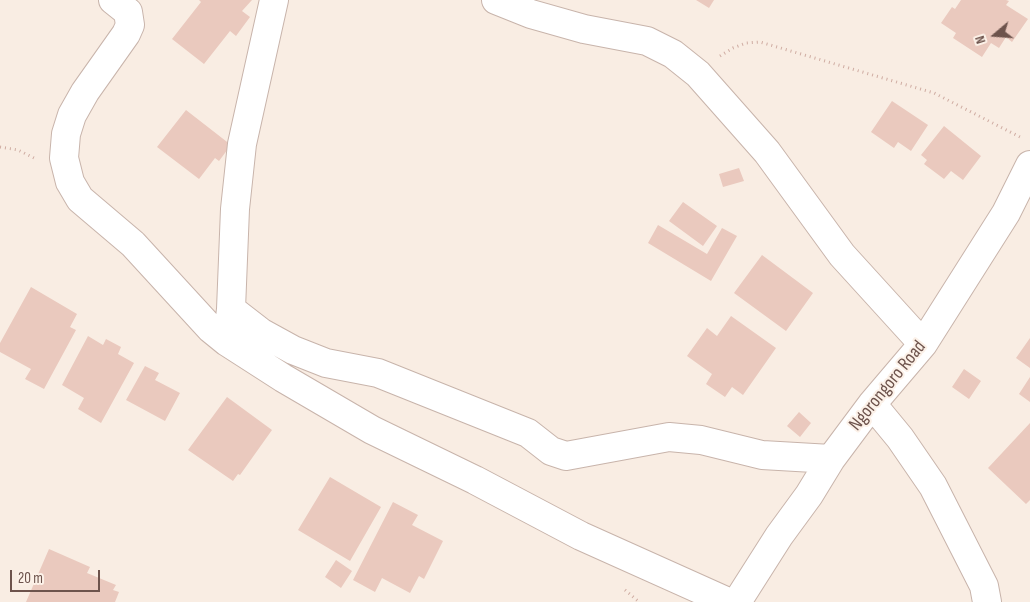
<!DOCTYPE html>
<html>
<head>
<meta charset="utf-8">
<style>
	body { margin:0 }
	#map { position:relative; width:1030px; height:602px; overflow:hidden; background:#f9ede3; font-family:"Sofia Sans Condensed",sans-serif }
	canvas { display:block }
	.north { position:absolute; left:970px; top:10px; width:50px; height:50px; -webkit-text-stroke:4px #fcf1e8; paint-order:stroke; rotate:252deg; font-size:14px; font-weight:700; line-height:20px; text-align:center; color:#6d534c }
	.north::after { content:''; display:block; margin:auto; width:18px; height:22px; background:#6d534c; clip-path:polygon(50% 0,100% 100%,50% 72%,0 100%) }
	.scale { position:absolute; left:10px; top:570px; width:90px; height:22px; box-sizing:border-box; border:2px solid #6d534c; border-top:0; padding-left:6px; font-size:15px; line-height:18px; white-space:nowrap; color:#6d534c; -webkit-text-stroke:4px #fcf1e8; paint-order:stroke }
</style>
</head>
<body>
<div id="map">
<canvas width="1030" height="602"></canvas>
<div class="north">N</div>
<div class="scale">20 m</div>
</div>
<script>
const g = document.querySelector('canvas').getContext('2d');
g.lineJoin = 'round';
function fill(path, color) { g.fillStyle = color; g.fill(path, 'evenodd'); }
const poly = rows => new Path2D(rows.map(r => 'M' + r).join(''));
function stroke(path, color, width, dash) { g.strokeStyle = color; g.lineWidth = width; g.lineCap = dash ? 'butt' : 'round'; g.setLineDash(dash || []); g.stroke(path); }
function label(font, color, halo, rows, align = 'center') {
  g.font = font + ' "Sofia Sans Condensed",sans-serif'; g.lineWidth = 4; g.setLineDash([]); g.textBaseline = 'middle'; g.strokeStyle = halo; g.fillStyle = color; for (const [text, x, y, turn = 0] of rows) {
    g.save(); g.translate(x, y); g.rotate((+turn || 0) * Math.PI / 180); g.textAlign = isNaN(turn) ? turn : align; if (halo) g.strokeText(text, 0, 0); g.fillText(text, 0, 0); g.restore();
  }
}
const building = poly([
	[199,0,252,0,242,11,250,17,236,36,230,31,204,64,172,39,201,2],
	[696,0,714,0,709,8],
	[961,0,1006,0,1009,1,1006,5,1028,19,1012,42,1006,37,999,48,991,43,982,57,953,38,956,33,941,23,952,7,955,9],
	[892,101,928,125,911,151,898,142,894,148,871,132],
	[186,110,231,145,219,161,215,158,199,179,157,147],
	[944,126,981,156,963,180,951,171,944,179,924,164,927,160,921,155],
	[739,168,744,181,723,187,719,174],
	[683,202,717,226,703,246,669,221],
	[658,225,707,254,722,228,737,236,711,281,648,243],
	[762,255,813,293,786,331,734,293],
	[31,287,77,314,70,327,76,330,44,389,25,379,31,369,0,352,0,343],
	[731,316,776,348,743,395,732,387,725,397,706,384,712,374,687,356,707,328,717,336],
	[88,336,103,345,106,339,121,347,118,354,134,363,101,423,78,409,84,398,62,385],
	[1030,338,1030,368,1016,358],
	[145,366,159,373,155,380,180,393,165,421,126,400],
	[964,369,981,381,969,399,952,387],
	[1030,377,1030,402,1019,394],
	[227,397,272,430,240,475,238,474,233,481,188,450],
	[799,412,811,423,800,437,787,426],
	[1030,423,1030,500,1026,504,988,468],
	[330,477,381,507,350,561,298,530],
	[393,502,418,515,412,525,443,541,424,579,419,576,410,593,382,578,375,592,353,580],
	[49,549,90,567,87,573,116,585,113,590,119,592,115,602,26,602],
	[336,560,352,571,341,588,325,577]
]);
const path = poly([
	[720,56,733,48,746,43,760,42,934,93,1020,137],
	[0,147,18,150,36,159],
	[625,590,639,602]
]);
const minor = poly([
	[113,0,128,12,130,25,126,34,85,92,72,115,66,134,64,158,70,182,80,199,133,244,211,329,227,342,283,378,372,430,475,480,581,536,728,602],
	[496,0,531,14,584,29,647,41,673,54,698,74,767,152,842,255,923,344],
	[231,309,262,333,293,350,326,363,378,373,528,433,551,451,566,456,669,437,701,440,762,455,831,459],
	[229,327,231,309,235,209,242,144,274,0],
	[872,404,900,438,933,486,984,586,987,602],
	[737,602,779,536,809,495,831,459,872,404,923,344,1006,213,1030,165]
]);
const streetNames = [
	["Ngorongoro Road",888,386,-51]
];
fill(building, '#eac9be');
stroke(minor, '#c8b4ab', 30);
stroke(path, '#cfaca2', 3, [1, 4]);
stroke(minor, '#fff', 28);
label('19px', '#6d534c', '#fcf1e8', streetNames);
</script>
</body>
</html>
